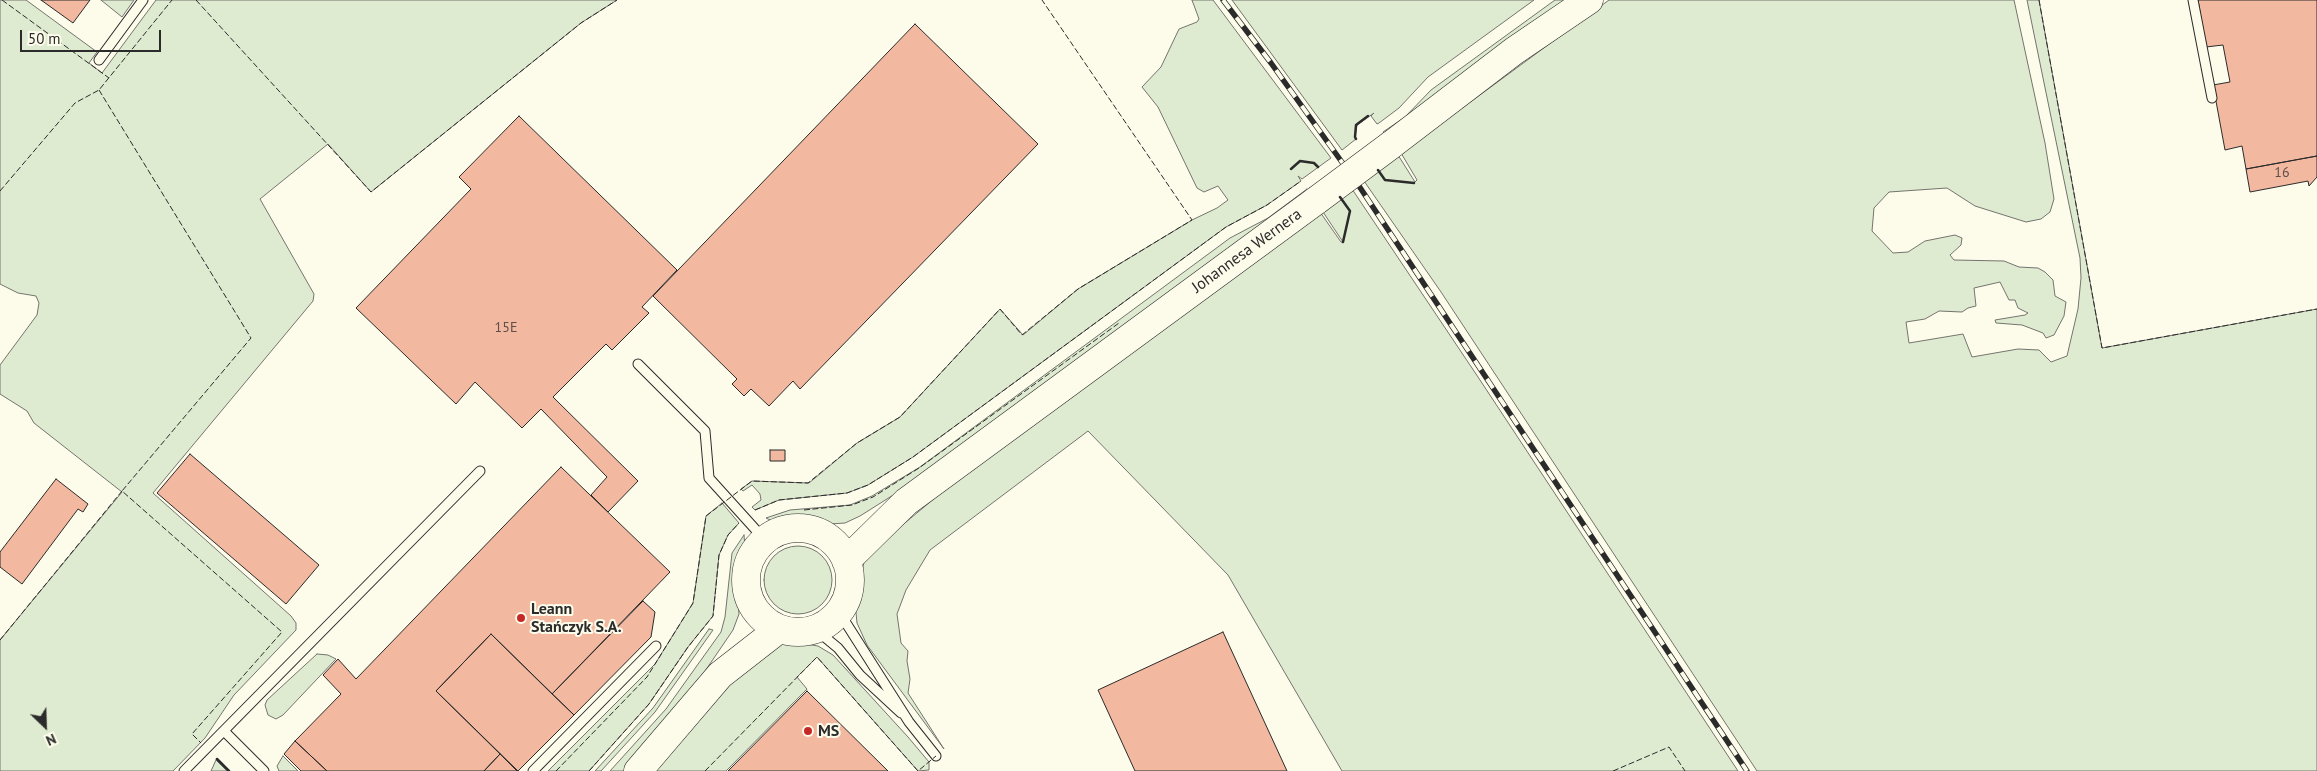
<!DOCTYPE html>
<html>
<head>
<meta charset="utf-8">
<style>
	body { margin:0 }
	#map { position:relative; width:2317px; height:771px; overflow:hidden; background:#fdfbea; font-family:"PT Sans",sans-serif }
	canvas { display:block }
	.north { position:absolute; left:20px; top:701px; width:50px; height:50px; -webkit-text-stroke:4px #fdfbea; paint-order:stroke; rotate:156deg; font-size:14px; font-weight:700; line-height:20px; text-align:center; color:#2b2b2b }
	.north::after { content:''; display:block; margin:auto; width:18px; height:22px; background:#2b2b2b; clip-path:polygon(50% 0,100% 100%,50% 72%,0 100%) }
	.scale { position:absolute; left:20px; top:30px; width:141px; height:22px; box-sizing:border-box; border:2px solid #2b2b2b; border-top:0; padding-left:6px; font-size:15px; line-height:18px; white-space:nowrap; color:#2b2b2b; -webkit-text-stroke:4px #fdfbea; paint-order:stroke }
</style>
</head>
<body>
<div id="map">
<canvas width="2317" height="771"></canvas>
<div class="north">N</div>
<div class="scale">50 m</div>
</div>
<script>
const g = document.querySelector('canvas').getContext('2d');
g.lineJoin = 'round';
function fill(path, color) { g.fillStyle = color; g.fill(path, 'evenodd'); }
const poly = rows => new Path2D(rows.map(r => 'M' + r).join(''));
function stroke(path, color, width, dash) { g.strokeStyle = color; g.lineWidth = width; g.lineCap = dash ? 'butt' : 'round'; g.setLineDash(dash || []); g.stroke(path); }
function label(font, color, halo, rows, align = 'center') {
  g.font = font + ' "PT Sans",sans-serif'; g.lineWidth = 4; g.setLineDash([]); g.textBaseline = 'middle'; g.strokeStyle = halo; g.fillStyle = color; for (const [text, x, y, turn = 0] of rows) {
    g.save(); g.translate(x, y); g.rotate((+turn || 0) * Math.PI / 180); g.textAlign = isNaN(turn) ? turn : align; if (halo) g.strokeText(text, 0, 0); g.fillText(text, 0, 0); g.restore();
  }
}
const green = poly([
	[0,0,26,0,97,52,89,63,102,73,156,0,617,0,581,23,371,192,328,144,260,199,314,294,313,301,153,493,291,616,296,623,296,630,234,695,205,738,173,771,0,771,0,640,122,492,34,423,27,411,0,394,0,365,37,315,39,303,36,296,18,293,0,284,0,0],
	[101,0,134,0,122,17,101,0],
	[1192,0,1213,0,1331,158,1302,179,1298,176,1301,181,1267,205,1226,227,913,457,868,485,847,493,779,500,755,510,752,507,761,500,760,494,752,485,743,491,741,489,752,481,809,483,857,443,900,417,1000,309,1023,335,1078,289,1192,220,1217,208,1228,200,1218,186,1204,192,1197,188,1158,107,1142,87,1161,67,1179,29,1197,22,1199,19,1192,0],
	[1232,0,1534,0,1428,77,1399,108,1379,123,1377,124,1371,116,1374,113,1357,125,1355,137,1356,139,1342,150,1232,0],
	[1555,0,1572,0,1385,135,1383,132,1405,117,1431,90,1555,0],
	[1609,0,2014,0,2045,143,2054,199,2050,212,2041,219,2026,222,1975,206,1947,188,1889,192,1874,208,1872,231,1893,253,1908,252,1925,241,1955,235,1962,238,1961,245,1950,255,1954,260,2004,261,2019,267,2038,268,2045,272,2053,280,2055,296,2066,302,2064,316,2054,335,2046,338,2043,333,2022,325,1996,323,1995,320,2025,315,2028,313,2018,308,2015,300,2009,300,2000,282,1974,288,1976,306,1968,308,1962,312,1939,311,1925,319,1906,322,1909,343,1963,334,1972,357,2018,349,2039,350,2051,362,2067,356,2078,309,2081,278,2080,258,2027,0,2039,0,2102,348,2317,309,2317,771,1757,771,1441,292,1364,181,1398,155,1415,182,1417,180,1401,153,1609,0],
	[1307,189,1308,191,917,480,860,516,845,523,830,524,794,519,772,521,766,518,790,510,850,505,872,496,920,467,1230,238,1268,218,1307,189],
	[1352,189,1478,377,1738,771,1342,771,1228,575,1088,431,930,550,906,590,897,614,901,643,908,651,907,661,910,679,908,693,944,749,867,645,857,623,855,602,864,562,881,543,936,497,1320,212,1341,242,1343,242,1323,212,1352,189],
	[722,503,739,523,728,535,719,555,713,616,688,647,649,704,589,771,548,771,655,664,693,603,706,516,722,503],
	[744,535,745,548,736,573,739,614,733,630,684,702,653,739,624,771,610,771,666,709,721,632,725,617,732,553,744,535],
	'764 580a34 34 0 1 1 68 0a34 34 0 1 1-68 0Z',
	[709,629,713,630,655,712,601,771,595,771,653,708,709,629],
	[794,642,818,646,833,655,908,737,929,762,929,770,918,771,817,657,797,677,807,689,726,771,652,771,756,656,782,643,794,642],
	[317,654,328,655,336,659,283,715,276,719,268,715,265,705,267,700,317,654],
	[283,756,298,771,279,771,277,766,283,756],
	[216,760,227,771,211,771,216,760]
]);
const building = poly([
	[41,0,90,0,73,23,41,0],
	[2198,0,2317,0,2317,156,2246,169,2242,146,2225,150,2213,85,2230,82,2223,45,2206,47,2198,0],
	[915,24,1038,144,800,389,793,381,769,406,751,389,744,396,732,384,737,379,653,296,915,24],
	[519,116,677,270,642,307,649,313,612,350,606,344,553,397,638,481,608,512,591,495,607,477,541,409,522,428,475,382,456,404,356,308,471,189,459,177,519,116],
	[2317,156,2317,177,2309,186,2308,181,2250,192,2246,169,2317,156],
	[770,450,785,450,785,461,770,461,770,450],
	[190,454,319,565,286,604,157,493,190,454],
	[561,467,670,572,552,694,491,634,436,691,500,754,484,771,327,771,295,741,341,694,323,675,338,659,356,679,561,467],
	[56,479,88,504,83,512,78,509,22,584,0,567,0,552,56,479],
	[643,601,655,612,651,637,574,715,552,694,643,601],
	[1223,632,1287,771,1135,771,1098,690,1223,632],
	[491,634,574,715,518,771,436,691,491,634],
	[807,691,888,771,728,771,807,691],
	[295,741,327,771,301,771,284,754,295,741],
	[500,754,517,771,484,771,500,754]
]);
const lane = poly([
	[2193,0,2212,98],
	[99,60,143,0],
	[638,364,705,431,709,478,765,540],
	[839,612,909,722,936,756],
	[815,629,838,648,860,675,901,713],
	[224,731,264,771],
	[184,771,480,471],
	[533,771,656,646]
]);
const primary = poly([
	[1391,145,1514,51,1589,0],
	'746 580a52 52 0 1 1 104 0a52 52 0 1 1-104 0Z',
	[846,561,906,502,1317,200],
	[638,771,720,675,779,629]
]);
const rail = poly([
	[1223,0,1271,63,1359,186,1747,771]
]);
const primaryBridge = poly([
	[1317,200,1391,145]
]);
const fence = poly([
	[2,0,109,78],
	[196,0,371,192,581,23,617,0],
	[2039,0,2102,348,2317,309],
	[99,90,251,338,122,491,282,632,192,734,201,743],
	[0,191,75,103,99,90,172,0],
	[755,510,779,500,847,493,868,485,913,457,1226,227,1267,205,1301,181],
	[804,510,852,505,873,497,919,468,1119,323],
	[0,640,122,491],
	[556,771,647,677,693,603,706,516,752,481,808,483,857,443,900,417,1000,309,1022,335,1078,289,1192,220,1042,0],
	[589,771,649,704,688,647,713,616,719,555,728,535,739,523],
	[705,771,817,657,918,771,936,756],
	[1613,771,1669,747,1685,771]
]);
const wall = poly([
	[1356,139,1355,137,1356,125,1368,116],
	[1291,169,1300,161,1314,163,1318,167],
	[1378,170,1385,180,1414,183],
	[1340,197,1350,211,1343,242],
	[217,759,229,771]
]);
const markers = [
	[521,618,5,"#c62828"],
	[808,731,5,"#c62828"]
];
const numberNames = [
	["16",2282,173],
	["15E",506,328]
];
const streetNames = [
	["Johannesa Wernera",1247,251,-36]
];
const poiNames = [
	["Leann",531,609],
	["Stańczyk S.A.",531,627],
	["MS",818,731]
];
fill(green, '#deebd1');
stroke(green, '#74746e', 1);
fill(building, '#f2b8a0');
stroke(building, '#2b2b2b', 1);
stroke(lane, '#2b2b2b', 11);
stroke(primary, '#2b2b2b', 29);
stroke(lane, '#fdfbea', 9);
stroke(primary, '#fdfbea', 28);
stroke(rail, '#2b2b2b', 5.5);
stroke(rail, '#fdfbea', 4, [11]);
stroke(primaryBridge, '#2b2b2b', 29, []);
stroke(primaryBridge, '#fdfbea', 28);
stroke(fence, '#2b2b2b', 1, [6, 2.5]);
stroke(wall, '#2b2b2b', 2.5);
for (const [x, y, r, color] of markers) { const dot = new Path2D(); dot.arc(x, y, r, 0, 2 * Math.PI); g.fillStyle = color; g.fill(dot); stroke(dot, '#fdfbea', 2); }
label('14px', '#5d4e48', null, numberNames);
label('16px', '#2b2b2b', '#fdfbea', streetNames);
label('bold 16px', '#2b2b2b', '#fdfbea', poiNames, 'left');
</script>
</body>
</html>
